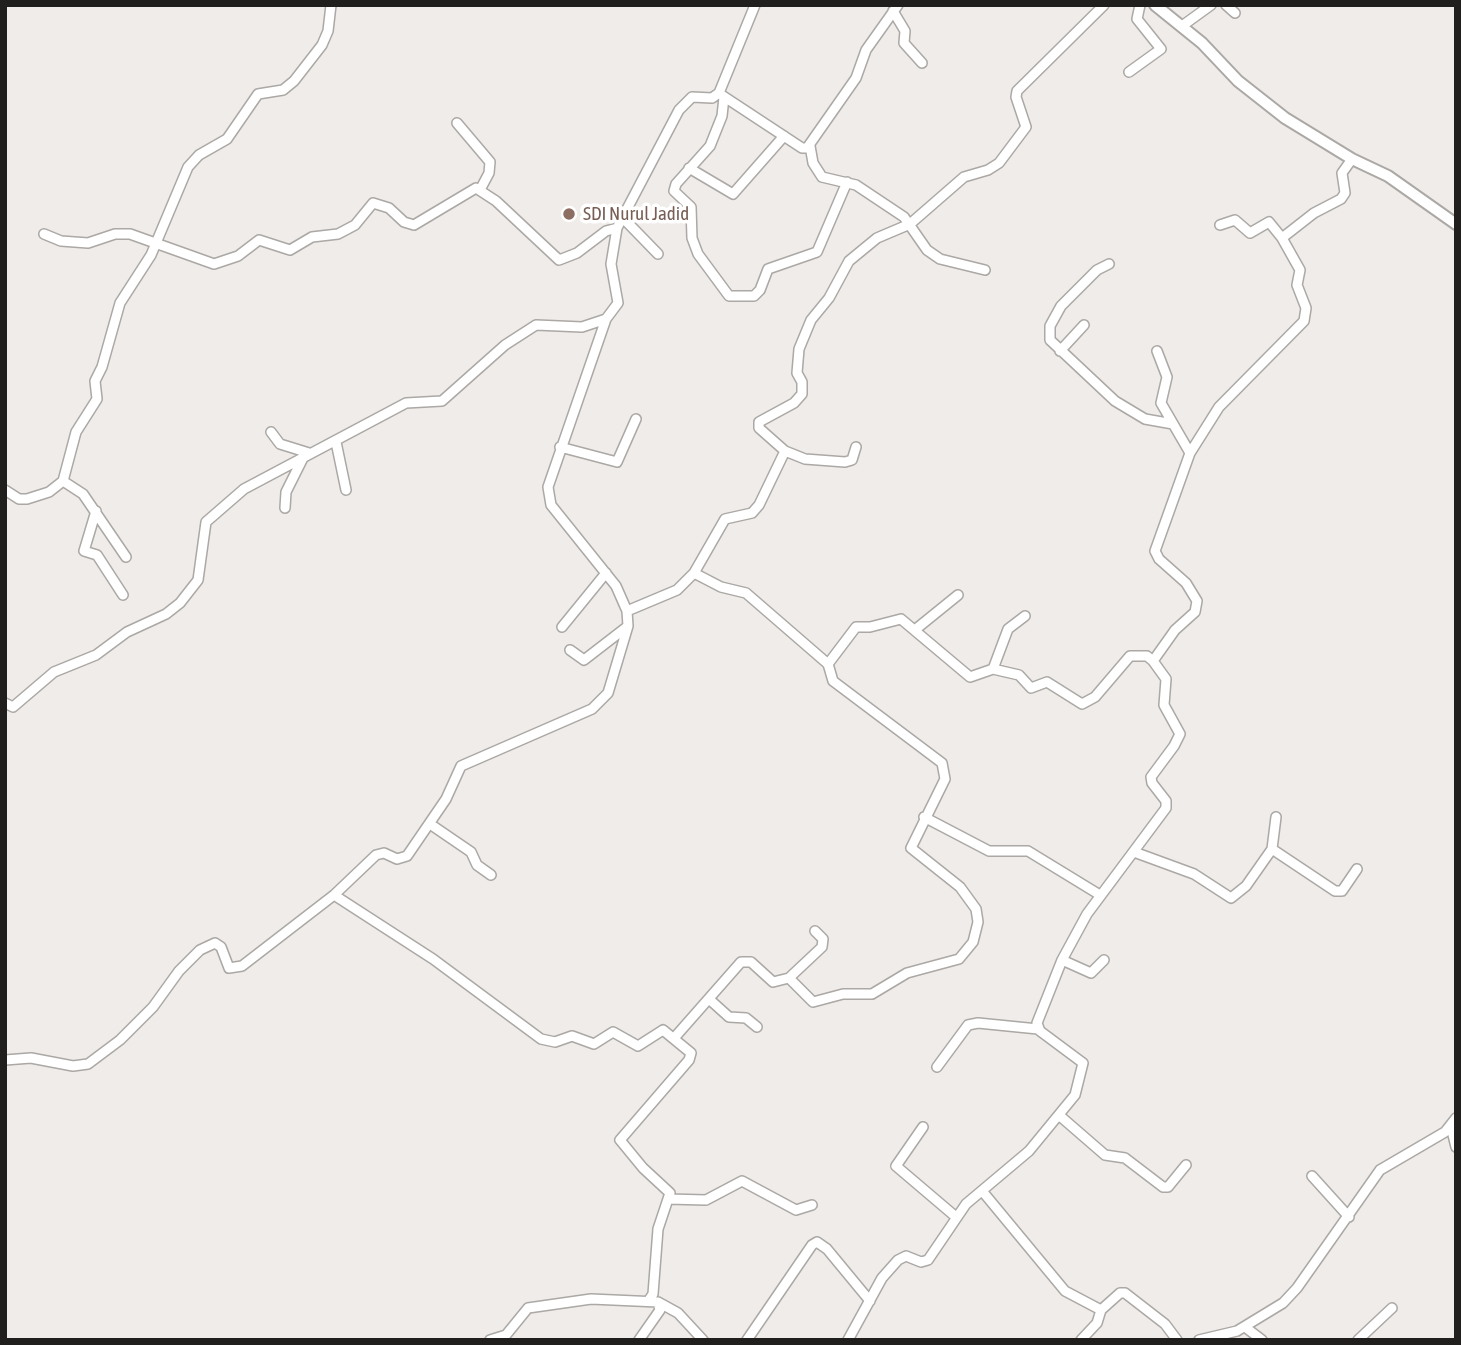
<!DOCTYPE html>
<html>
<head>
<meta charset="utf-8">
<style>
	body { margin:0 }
	#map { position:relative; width:1461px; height:1345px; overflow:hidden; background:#efece9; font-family:"Asap Condensed",sans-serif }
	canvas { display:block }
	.frame { position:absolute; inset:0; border:7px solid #201f1e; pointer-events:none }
</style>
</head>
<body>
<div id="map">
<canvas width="1461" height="1345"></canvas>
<div class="frame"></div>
</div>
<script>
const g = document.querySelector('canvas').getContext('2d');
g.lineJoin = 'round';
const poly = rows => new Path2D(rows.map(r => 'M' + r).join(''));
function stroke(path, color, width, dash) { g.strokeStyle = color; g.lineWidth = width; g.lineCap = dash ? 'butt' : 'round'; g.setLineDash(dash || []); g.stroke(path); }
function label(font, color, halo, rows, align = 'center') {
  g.font = font + ' "Asap Condensed",sans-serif'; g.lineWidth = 7; g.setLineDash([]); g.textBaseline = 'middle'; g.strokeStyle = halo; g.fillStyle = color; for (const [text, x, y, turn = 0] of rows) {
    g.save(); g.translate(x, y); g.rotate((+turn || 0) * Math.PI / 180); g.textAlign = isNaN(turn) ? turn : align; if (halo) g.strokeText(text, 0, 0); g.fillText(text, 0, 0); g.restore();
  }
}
const minor = poly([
	[1226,5,1235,13],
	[893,11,905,31,904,43,922,63],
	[1182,26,1211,5],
	[1129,72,1161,49,1137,19,1140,5],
	[720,94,802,148,807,148,856,78,866,50,898,5],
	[724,97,722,116,710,146,676,184,674,191,691,207,692,238,698,254,729,296,754,296,760,290,768,269,817,252,847,182],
	[457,123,490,162,489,173,480,190],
	[810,146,813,163,822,177,856,185,904,217,927,250,940,259,985,270],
	[689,168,733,194,784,136],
	[622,217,658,254],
	[1220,225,1235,220,1250,233,1269,222,1282,238],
	[44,234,61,241,88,243,115,234,130,234,214,264,238,256,259,240,290,250,312,237,338,234,355,225,373,203,389,208,404,222,414,225,476,188,496,201,559,260,577,253,606,231,617,228],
	[1109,264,1097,270,1061,306,1050,326,1050,340,1115,401,1145,419,1173,424],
	[1060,351,1084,325],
	[1157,351,1167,377,1161,403,1190,453],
	[271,432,280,444,309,453],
	[336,442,346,490],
	[560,447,617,462,636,419],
	[785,451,805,459,845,462,852,460,856,447],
	[63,481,83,494,126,557],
	[5,490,19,499,27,499,49,492,63,481,76,432,97,399,95,381,102,367,120,303,151,255,188,167,199,155,227,139,258,94,283,90,294,81,322,45,328,31,331,5],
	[285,508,286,492,303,458],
	[96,511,84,551,97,555,123,595],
	[694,573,721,587,746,593,828,664,856,627,870,627,901,619,970,677,993,669,1019,675,1031,688,1047,682,1082,704,1095,697,1130,656,1147,656,1153,661],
	[627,611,677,590,694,573,725,519,752,513,759,505,785,451,759,428,759,422,794,403,802,394,802,382,797,373,799,349,811,320,829,298,849,261,877,238,910,224,964,177,988,170,999,163,1026,127,1016,97,1017,91,1104,5],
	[562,627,606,573],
	[916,629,958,595],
	[570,650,584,660,628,626],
	[993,669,1008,629,1025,616],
	[5,703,13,707,54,672,96,655,127,632,166,614,180,603,198,580,206,522,244,489,406,403,442,401,505,345,536,325,582,327,606,319],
	[924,817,989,851,1028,851,1100,895],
	[430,824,471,852,477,865,491,875],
	[1272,849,1335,891,1342,891,1357,869],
	[1134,852,1194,874,1231,898,1246,886,1272,849,1276,817],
	[334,895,433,959,541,1039,555,1042,572,1036,594,1044,613,1032,638,1046,663,1030,691,1053,689,1060,620,1140,643,1168,670,1193,658,1229,653,1294,649,1300],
	[1062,960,1091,973,1104,960],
	[789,978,813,1002,843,994,872,994,907,973,959,959,973,942,978,922,976,909,960,887,911,848,945,779,942,763,833,681,828,664],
	[709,999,729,1017,746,1018,757,1027],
	[675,1037,741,962,751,962,773,982,789,978,822,947,823,939,815,931],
	[5,1060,31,1058,73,1066,88,1064,120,1040,153,1007,179,971,200,950,215,943,221,947,229,968,242,966,334,895,376,855,384,853,397,859,407,856,446,799,461,766,592,709,608,693,628,626,627,611,616,586,551,505,548,487,606,319,618,303,611,264,617,228,679,110,692,97,712,98,719,93,755,5],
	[937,1067,968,1025,978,1023,1038,1029],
	[1060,1116,1105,1155,1125,1158,1163,1187,1168,1187,1186,1165],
	[923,1127,896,1166,956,1217],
	[1451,1127,1456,1147],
	[1312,1176,1349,1217],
	[983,1192,1065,1291,1101,1310,1120,1293,1125,1293,1165,1324,1177,1340],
	[668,1199,706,1200,742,1181,796,1210,812,1205],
	[1245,1327,1262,1340],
	[490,1340,506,1335,528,1308,591,1299,658,1302,678,1313,703,1340],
	[639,1340,660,1310,658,1302],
	[747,1340,812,1245,817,1242,827,1249,870,1301],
	[848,1340,882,1278,898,1260,906,1256,921,1262,928,1260,966,1204,1029,1151,1075,1095,1083,1063,1040,1031,1037,1023,1062,960,1087,914,1166,808,1166,801,1152,783,1151,777,1174,746,1180,734,1164,705,1166,679,1153,661,1175,630,1195,612,1197,601,1186,583,1159,559,1155,551,1190,453,1219,407,1304,321,1306,308,1297,285,1300,270,1282,238,1314,213,1341,199,1345,193,1342,173,1352,159],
	[1081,1340,1097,1323,1101,1310],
	[1199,1340,1237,1331,1283,1303,1297,1288,1380,1170,1445,1132,1456,1118],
	[1358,1340,1392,1308]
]);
const tertiary = poly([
	[1155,5,1202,43,1238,81,1285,118,1352,159,1388,176,1456,224]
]);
const markers = [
	[569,214,7,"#8d6e63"]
];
const educationNames = [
	["SDI Nurul Jadid",583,214]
];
stroke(minor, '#aba8a5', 12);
stroke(tertiary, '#aba8a5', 14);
stroke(minor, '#fff', 9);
stroke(tertiary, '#fff', 10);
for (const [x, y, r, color] of markers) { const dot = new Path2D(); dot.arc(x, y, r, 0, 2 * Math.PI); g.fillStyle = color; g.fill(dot); stroke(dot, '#fff', 2.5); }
label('19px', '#785e54', '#fff', educationNames, 'left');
</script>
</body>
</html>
